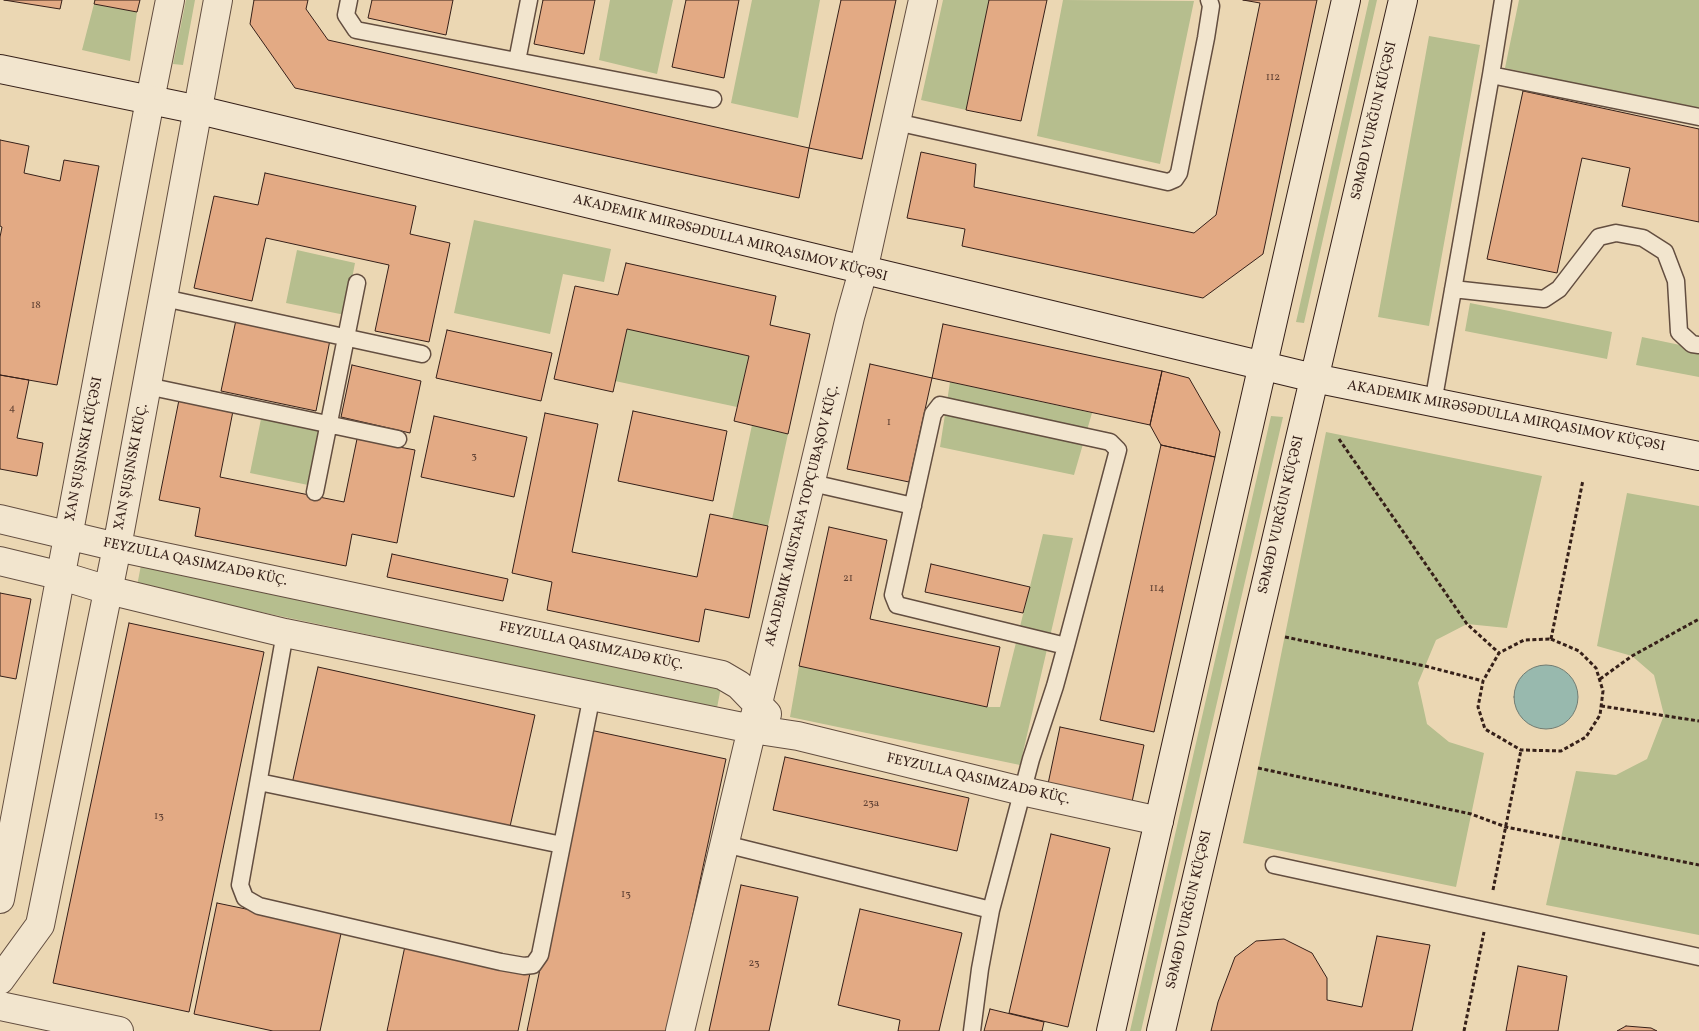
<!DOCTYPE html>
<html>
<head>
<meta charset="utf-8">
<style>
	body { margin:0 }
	canvas { display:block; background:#ebd7b3 }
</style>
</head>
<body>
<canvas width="1699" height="1031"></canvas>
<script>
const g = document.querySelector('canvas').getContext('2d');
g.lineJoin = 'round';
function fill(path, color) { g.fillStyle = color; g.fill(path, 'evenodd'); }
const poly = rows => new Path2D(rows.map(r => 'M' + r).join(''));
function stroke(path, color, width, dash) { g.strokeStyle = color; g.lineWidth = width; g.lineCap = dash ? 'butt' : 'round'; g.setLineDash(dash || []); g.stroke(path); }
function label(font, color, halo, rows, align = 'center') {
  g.font = font + ' Vollkorn,serif'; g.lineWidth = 4; g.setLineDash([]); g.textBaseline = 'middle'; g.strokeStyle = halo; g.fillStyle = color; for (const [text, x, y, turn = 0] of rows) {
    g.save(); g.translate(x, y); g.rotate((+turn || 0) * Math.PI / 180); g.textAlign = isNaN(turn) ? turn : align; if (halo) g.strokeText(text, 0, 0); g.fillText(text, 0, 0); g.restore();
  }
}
const green = poly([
	[186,0,195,0,183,65,173,64],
	[610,0,673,0,657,74,599,60],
	[752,0,820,0,798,118,731,103],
	[943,0,989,0,966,110,921,100],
	[1063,0,1194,1,1160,164,1037,136],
	[1369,0,1377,0,1304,323,1296,322],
	[1519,0,1699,0,1699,110,1505,68],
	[94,4,137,12,130,61,82,50],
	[1429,36,1480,45,1429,326,1378,317],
	[474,220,611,249,604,282,563,274,550,334,454,313],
	[297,250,355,263,345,315,286,303],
	[1470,303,1612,332,1607,359,1465,331],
	[627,329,749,356,737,407,615,381],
	[1642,337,1699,349,1699,377,1636,365],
	[950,382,1092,413,1074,475,940,447],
	[1271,416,1283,417,1141,1031,1130,1031],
	[261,419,319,431,308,485,250,473],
	[752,425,788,434,768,526,732,519],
	[1326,432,1542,476,1507,628,1467,624,1436,640,1418,683,1427,724,1449,742,1484,753,1456,887,1243,843],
	[1627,493,1699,506,1699,935,1546,905,1576,771,1616,775,1647,759,1664,715,1654,675,1632,656,1597,646],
	[1043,534,1073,538,1020,765,790,717,799,666,987,707,1000,707],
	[141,565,721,687,717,708,137,586]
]);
const water = poly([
	'1514 697a32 32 0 1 1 64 0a32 32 0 1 1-64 0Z'
]);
const building = poly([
	[4,0,62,0,60,9,4,0],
	[95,0,140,0,137,12,94,4,95,0],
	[254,0,308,0,306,9,328,40,809,148,799,198,295,88,250,24,254,0],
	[372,0,453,0,446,35,368,18,372,0],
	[543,0,595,0,584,54,534,44,543,0],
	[686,0,739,0,724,78,672,67,686,0],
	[841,0,896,0,862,159,809,148,841,0],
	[989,0,1047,0,1021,121,966,110,989,0],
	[1243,0,1317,0,1263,254,1203,298,962,246,965,229,907,218,921,152,976,164,974,187,1194,233,1216,215,1260,3,1243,0],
	[1523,91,1699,129,1699,222,1622,206,1630,168,1582,158,1557,273,1487,259,1523,91],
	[0,140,29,146,24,173,60,181,64,160,99,166,57,385,0,375,0,237,2,227,0,226,0,140],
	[265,173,416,206,410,234,450,243,429,342,375,331,389,265,266,238,252,301,194,288,214,196,258,205,265,173],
	[626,263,776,296,770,325,810,334,788,434,734,421,749,356,627,329,613,392,554,379,575,286,618,295,626,263],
	[236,320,330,340,316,411,221,391,236,320],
	[943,324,1162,371,1150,425,932,378,943,324],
	[447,330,552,353,541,401,436,378,447,330],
	[870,364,932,378,909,482,847,469,870,364],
	[352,365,421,381,410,433,341,417,352,365],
	[1162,371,1189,378,1220,432,1215,457,1161,445,1150,425,1162,371],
	[0,375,29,380,17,438,43,443,37,476,0,469,0,375],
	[179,400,233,411,220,477,344,502,357,439,415,450,397,543,352,534,346,566,195,536,200,508,159,500,179,400],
	[633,411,727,431,713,501,618,481,633,411],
	[545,413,598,424,572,552,697,577,710,514,768,526,749,618,705,609,699,642,547,610,552,582,512,573,545,413],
	[434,416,527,437,514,497,421,477,434,416],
	[1161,445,1215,457,1154,732,1100,720,1161,445],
	[829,527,887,540,870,619,1000,647,987,707,799,666,829,527],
	[392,554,508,579,503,601,387,577,392,554],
	[931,564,1030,587,1023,613,925,592,931,564],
	[0,593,31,599,16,679,0,676,0,593],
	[129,623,264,652,189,1012,53,983,129,623],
	[318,667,535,715,509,831,292,784,318,667],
	[1060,727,1144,745,1132,802,1048,784,1060,727],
	[590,730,726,759,668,1031,527,1031,590,730],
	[785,757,969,798,957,851,773,810,785,757],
	[1051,834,1110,848,1068,1027,1009,1013,1051,834],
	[741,885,798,897,769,1031,709,1031,741,885],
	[217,903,342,929,320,1031,273,1031,194,1014,217,903],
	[860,909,962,933,939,1031,898,1031,900,1020,838,1005,860,909],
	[1377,936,1430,945,1412,1031,1211,1031,1218,1002,1235,957,1256,941,1284,939,1312,953,1327,978,1327,1000,1362,1007,1377,936],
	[405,946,530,973,518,1031,387,1031,405,946],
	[1518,966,1567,976,1558,1031,1506,1031,1518,966],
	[990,1009,1044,1022,1042,1031,984,1031,990,1009],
	[1626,1026,1651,1028,1657,1031,1617,1031,1626,1026]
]);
const path = poly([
	[1339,439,1467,624,1499,653],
	[1285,637,1425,666,1483,681],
	[1551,639,1579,651,1596,668,1603,691,1600,715,1586,737,1561,751,1521,750,1485,729,1478,707,1483,681,1499,653,1524,640,1551,639],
	[1551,639,1583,480],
	[1600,679,1632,656,1699,619],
	[1601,706,1699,721],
	[1258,768,1471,814,1506,827,1699,865],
	[1493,890,1521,750],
	[1464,1031,1484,932]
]);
const lane = poly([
	[349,0,346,15,356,30,713,99],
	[517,61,529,0],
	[1491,75,1699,117],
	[896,122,1168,182,1175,179,1179,173,1206,38,1211,6,1209,0],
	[1453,289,1544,299,1559,289,1599,237,1616,233,1643,238,1665,252,1676,281,1679,332,1692,344,1699,345],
	[164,298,422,354],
	[147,386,398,439],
	[1433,403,1491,75,1503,0],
	[812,483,913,506],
	[315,492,357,283],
	[285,633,240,885,245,898,259,906,501,962,524,966,533,965,540,955,592,695],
	[259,782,562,845],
	[725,844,991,910],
	[1274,865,1699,957],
	[972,1031,980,969,991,910,1031,759,1055,686,1066,646,1118,450,1110,442,940,405,933,414,893,595,897,605,1066,646]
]);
const street = poly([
	[0,519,117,547,722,675,739,685,767,714],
	[0,561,62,576,108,590,285,633,752,729,798,736,1022,791,1159,821],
	[0,899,150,100,170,0],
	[0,980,40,925,117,547,218,0],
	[0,1006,119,1031],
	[680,1031,850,317,863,271,923,0]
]);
const secondary = poly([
	[0,69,199,110,1314,378,1699,456],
	[1111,1031,1346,0],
	[1161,1031,1403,0]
]);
const numberNames = [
	["112",1273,78],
	["18",36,306],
	["4",12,409],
	["1",889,423],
	["3",474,457],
	["21",848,579],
	["114",1157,589],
	["23a",871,804],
	["13",159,817],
	["13",626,895],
	["23",754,964]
];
const streetNames = [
	["SƏMƏD VURĞUN KÜÇƏSI",1375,121,-77],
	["AKADEMIK MIRƏSƏDULLA MIRQASIMOV KÜÇƏSI",730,239,14],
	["AKADEMIK MIRƏSƏDULLA MIRQASIMOV KÜÇƏSI",1506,417,11],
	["XAN ŞUŞINSKI KÜÇƏSI",85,449,-79],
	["XAN ŞUŞINSKI KÜÇ.",132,467,-79],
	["SƏMƏD VURĞUN KÜÇƏSI",1282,515,-77],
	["AKADEMIK MUSTAFA TOPÇUBAŞOV KÜÇ.",803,516,-76],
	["FEYZULLA QASIMZADƏ KÜÇ.",195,563,12],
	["FEYZULLA QASIMZADƏ KÜÇ.",591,647,12],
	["FEYZULLA QASIMZADƏ KÜÇ.",978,780,13],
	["SƏMƏD VURĞUN KÜÇƏSI",1190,910,-77]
];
fill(green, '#b6be8e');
fill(water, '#98b9ae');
stroke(water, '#717c72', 1);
fill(building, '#e3aa84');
stroke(building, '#362019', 1);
stroke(lane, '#634e40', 19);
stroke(street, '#634e40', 30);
stroke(secondary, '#362019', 30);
stroke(path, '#362019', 3, [4, 2.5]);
stroke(lane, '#f2e5ce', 16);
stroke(street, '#f2e5ce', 28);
stroke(secondary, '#f2e5ce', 28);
label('11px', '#614234', null, numberNames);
label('14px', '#362019', '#f2e5ce', streetNames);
</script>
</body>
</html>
